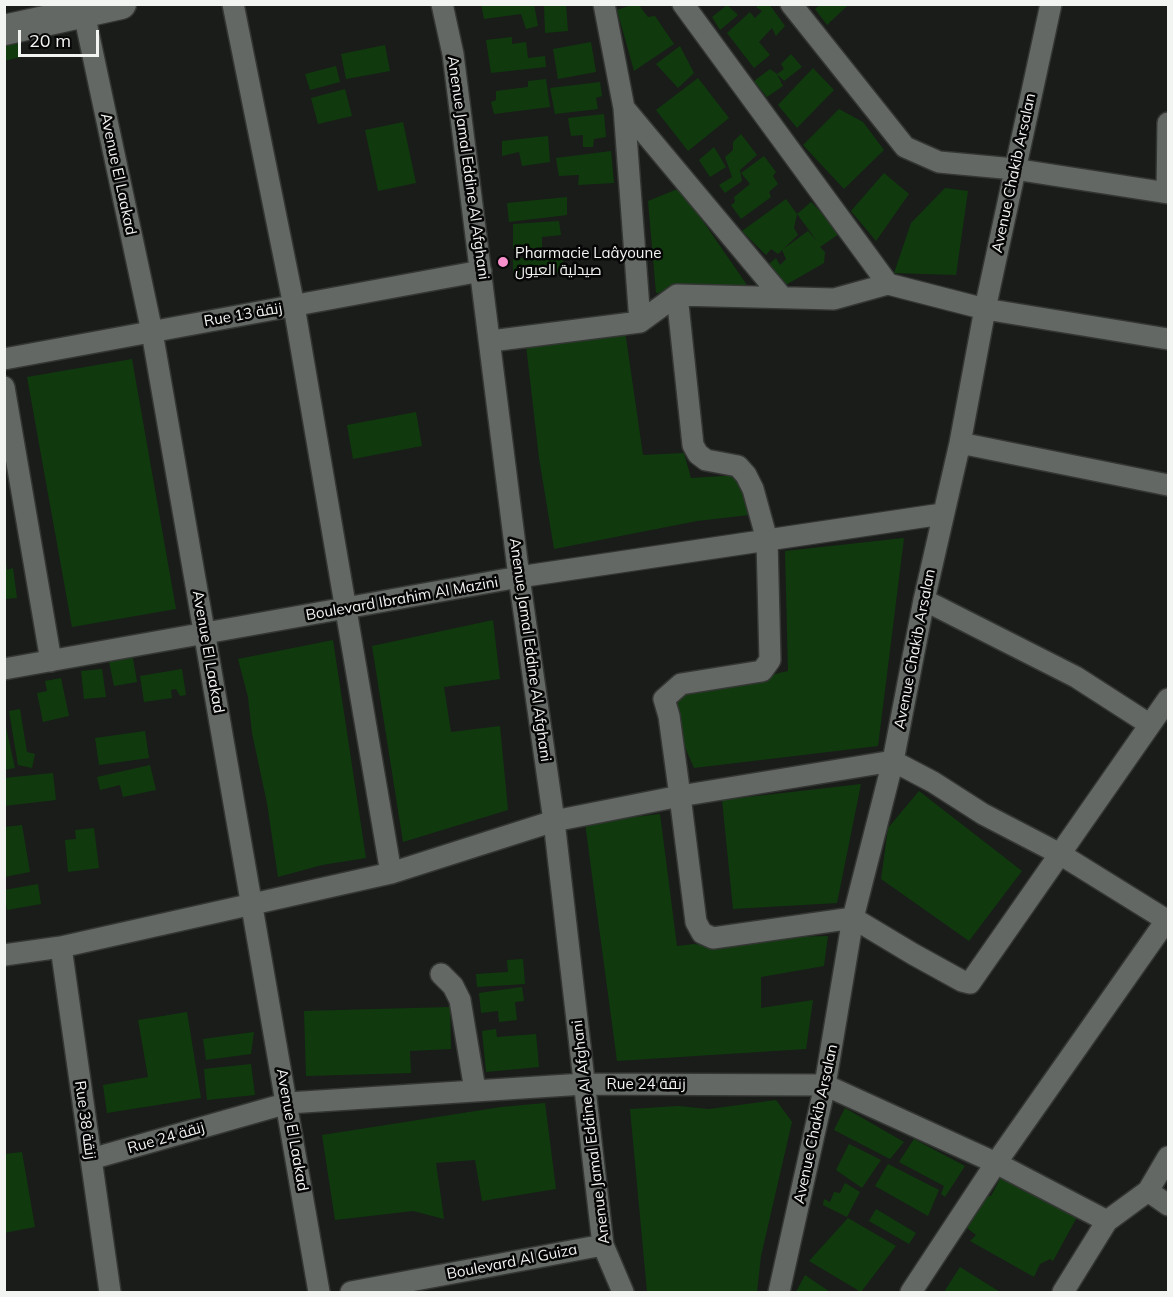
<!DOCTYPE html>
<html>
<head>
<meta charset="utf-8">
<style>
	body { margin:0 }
	#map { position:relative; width:1173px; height:1297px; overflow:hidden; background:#191c19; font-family:Mulish,sans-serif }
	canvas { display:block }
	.frame { position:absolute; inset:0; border:6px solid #f2f4f1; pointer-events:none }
	.scale { position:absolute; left:18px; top:30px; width:81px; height:27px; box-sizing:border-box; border:3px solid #f2f4f1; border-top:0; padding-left:8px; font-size:18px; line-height:21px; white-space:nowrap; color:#f2f4f1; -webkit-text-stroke:4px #050605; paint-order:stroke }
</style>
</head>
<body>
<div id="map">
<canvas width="1173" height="1297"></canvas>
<div class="frame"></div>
<div class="scale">20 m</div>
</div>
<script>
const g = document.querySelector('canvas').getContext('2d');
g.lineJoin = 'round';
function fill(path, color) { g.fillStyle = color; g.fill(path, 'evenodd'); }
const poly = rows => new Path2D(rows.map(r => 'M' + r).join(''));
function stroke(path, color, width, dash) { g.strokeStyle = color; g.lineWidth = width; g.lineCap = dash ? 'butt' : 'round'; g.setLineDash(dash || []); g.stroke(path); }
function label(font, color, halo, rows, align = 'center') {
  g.font = font + ' Mulish,Cairo,sans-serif'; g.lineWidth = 5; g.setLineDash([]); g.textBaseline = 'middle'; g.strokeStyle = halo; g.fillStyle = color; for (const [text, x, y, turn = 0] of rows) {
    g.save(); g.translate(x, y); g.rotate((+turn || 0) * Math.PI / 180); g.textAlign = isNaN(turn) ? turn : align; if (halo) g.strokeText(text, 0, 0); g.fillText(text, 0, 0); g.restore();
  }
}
const building = poly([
	[481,4,534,4,538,26,526,29,521,14,484,19],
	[544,4,566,4,568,31,545,33],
	[634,4,638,4,648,17,655,16,674,44,634,71,617,10],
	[760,4,769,4,785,26,776,36,772,28,759,42,770,55,754,68,727,33,750,12,755,18,762,11,756,7],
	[821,4,845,4,847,6,827,25,815,9],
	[727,5,738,15,720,30,712,17],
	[512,37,512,44,526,42,528,58,545,56,546,67,491,73,486,40],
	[17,38,21,57,4,61,4,41],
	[591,42,596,72,558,79,553,49],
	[385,45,390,71,346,79,341,54],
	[680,46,694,73,678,88,656,64],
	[791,54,802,67,784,81,777,74,783,86,767,97,754,81,770,69,777,74,784,69,781,64],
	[336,66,340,82,310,90,305,74],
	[813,68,834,90,797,128,778,105],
	[698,78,729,118,688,151,656,110],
	[546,79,550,107,494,114,491,102,496,100,496,91,528,87,528,81],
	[600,82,602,96,596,98,598,109,555,114,550,88],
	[345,89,352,116,318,124,311,98],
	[839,109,863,122,884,150,844,189,803,145],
	[604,114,606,137,594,139,593,147,583,147,583,135,571,136,568,118],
	[403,122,416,183,378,191,365,130],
	[741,134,757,155,740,170,742,181,725,193,719,185,732,177,725,157,733,150,733,142],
	[548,136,550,162,522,166,519,152,502,156,502,141],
	[714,147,726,167,710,177,699,160],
	[611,151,614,183,578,185,579,175,559,176,556,158],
	[764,156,776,172,773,176,778,184,769,192,771,197,741,219,731,205,735,202,734,197,750,184,741,173],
	[884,173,909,194,876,241,851,211],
	[680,188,747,285,656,293,648,201],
	[945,188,968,191,956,275,894,273,911,223],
	[567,197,567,215,509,222,507,203],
	[786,199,797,214,794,228,798,235,778,254,771,249,766,255,742,231],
	[811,202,821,212,826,206,842,232,820,247,825,252,824,263,784,286,769,264,776,258,780,265,786,259,782,250,808,231,817,241,797,214],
	[559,221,561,235,542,237,542,248,513,249,513,224],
	[562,255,564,272,513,277,513,259],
	[625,331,643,455,684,453,691,478,739,475,749,515,697,521,554,549,539,458,526,345],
	[132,359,176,609,72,627,27,377],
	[416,412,422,446,353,459,347,425],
	[904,538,878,746,694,768,664,699,788,671,785,551],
	[6,563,7,570,13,568,17,598,4,599],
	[493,620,500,679,444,687,451,732,500,726,508,810,403,842,372,646],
	[333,640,366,858,322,865,278,877,267,803,252,733,248,697,238,659],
	[132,653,137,682,114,686,108,657],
	[102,669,106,697,84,699,81,671],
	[182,669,186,695,180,696,176,689,171,690,172,698,144,702,140,676],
	[61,678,69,716,43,722,37,693,47,691,45,681],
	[20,709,27,752,35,754,32,768,18,765,9,711],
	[4,718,15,768,4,770],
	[145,731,149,758,99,765,95,738],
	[150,765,156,790,123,797,120,785,100,790,97,777],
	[53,773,56,800,4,806,4,778],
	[861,784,837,903,733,909,722,800],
	[919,791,1022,871,969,941,881,879,888,828],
	[660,814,677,946,694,944,713,947,795,937,828,936,824,966,761,977,761,1008,813,1000,806,1049,617,1061,585,823],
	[22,825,30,872,4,877,4,827],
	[94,828,99,868,68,872,65,840,76,839,75,830],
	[38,884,41,904,7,910,4,890],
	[523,959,525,984,477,987,476,974,508,972,507,960],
	[522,987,524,1001,515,1002,517,1020,499,1022,498,1011,481,1013,479,993],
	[450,1007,451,1049,410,1051,411,1073,306,1076,304,1011],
	[187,1012,201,1098,107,1113,103,1085,148,1077,138,1020],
	[496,1029,497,1037,536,1034,539,1067,486,1072,482,1031],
	[254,1032,251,1054,206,1060,203,1039],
	[251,1064,255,1095,207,1100,204,1069],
	[776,1100,792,1122,761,1256,757,1292,647,1292,630,1109,678,1106,709,1109],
	[545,1103,556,1189,482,1201,475,1160,436,1163,444,1219,413,1211,335,1220,322,1135,501,1107],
	[845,1108,904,1142,890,1159,834,1130],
	[914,1139,965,1166,945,1197,941,1194,944,1186,899,1162],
	[849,1144,881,1160,862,1188,836,1170],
	[22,1152,35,1227,4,1233,4,1154],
	[888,1164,939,1190,928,1216,875,1186],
	[1001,1177,1077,1217,1053,1261,1050,1259,1040,1264,1034,1277,970,1241,976,1235,967,1228,985,1195,991,1196],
	[845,1183,860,1192,847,1217,823,1205,824,1199,830,1202,834,1192,840,1193],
	[876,1209,916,1233,909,1244,869,1221],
	[848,1218,896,1246,861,1292,809,1261],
	[960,1267,1000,1292,944,1292],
	[805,1275,830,1292,796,1292]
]);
const minor = poly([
	[233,4,294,306,391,873],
	[442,4,453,54,519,577,554,821,603,1245,623,1292],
	[604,4,624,108,640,322],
	[683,4,888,284],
	[791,4,905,147,939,162,1014,169,1168,193],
	[84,13,152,332,319,1292],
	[624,108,781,296],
	[1167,192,1168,123],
	[677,295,693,445,698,454,706,460,738,466,746,475,753,489,767,540,770,660,762,671,681,684,664,699,669,716,680,796,696,922,702,933,713,938,853,918,913,954,962,981,970,983,1168,699],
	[491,341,640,322,677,295,834,299,888,284,985,309,1168,339],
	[4,359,481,271],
	[4,387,51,661],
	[960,443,1168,485],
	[924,600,1076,677,1149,724],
	[4,669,519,577,942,514],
	[61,947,110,1292],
	[4,955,61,947,391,873,554,821,680,796,893,761,933,782,983,814,1060,854,1168,921],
	[441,974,453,986,460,1000,475,1090],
	[91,1159,288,1103,584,1084,825,1085,996,1163,1107,1221],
	[1148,1191,1168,1205],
	[351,1292,603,1245],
	[779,1292,825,1085,853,918,893,761,924,600,960,443,985,309,1051,4],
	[911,1292,996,1163,1168,918],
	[1063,1292,1107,1221,1148,1191,1168,1157]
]);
const secondary = poly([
	[4,30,121,4]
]);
const markers = [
	[503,262,6,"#f890cb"]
];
const streetNames = [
	["Anenue Jamal Eddine Al Afghani",468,168,82],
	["Avenue Chakib Arsalan",1014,173,-78],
	["Avenue El Laakad",118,174,78],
	["Rue 13 زنقة",243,315,-10],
	["Boulevard Ibrahim Al Mazini",402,599,-10],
	["Avenue Chakib Arsalan",915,649,-79],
	["Anenue Jamal Eddine Al Afghani",530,650,82],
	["Avenue El Laakad",208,652,80],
	["Rue 24 زنقة",646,1084],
	["Rue 38 زنقة",85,1120,82],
	["Avenue Chakib Arsalan",816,1124,-78],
	["Avenue El Laakad",292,1130,80],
	["Anenue Jamal Eddine Al Afghani",591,1132,-97],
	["Rue 24 زنقة",166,1138,-16],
	["Boulevard Al Guiza",512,1262,-11]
];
const poiNames = [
	["Pharmacie Laâyoune",515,253],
	["صيدلية العيون",515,270]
];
fill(building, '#103a0e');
stroke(minor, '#343634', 24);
stroke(secondary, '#343634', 33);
stroke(minor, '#646864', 21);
stroke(secondary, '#646864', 30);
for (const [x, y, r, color] of markers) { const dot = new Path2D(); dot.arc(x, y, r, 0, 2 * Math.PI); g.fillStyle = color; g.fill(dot); stroke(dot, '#050605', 2); }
label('15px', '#f2f4f1', '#050605', streetNames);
label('15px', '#f2f4f1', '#050605', poiNames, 'left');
</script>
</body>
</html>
